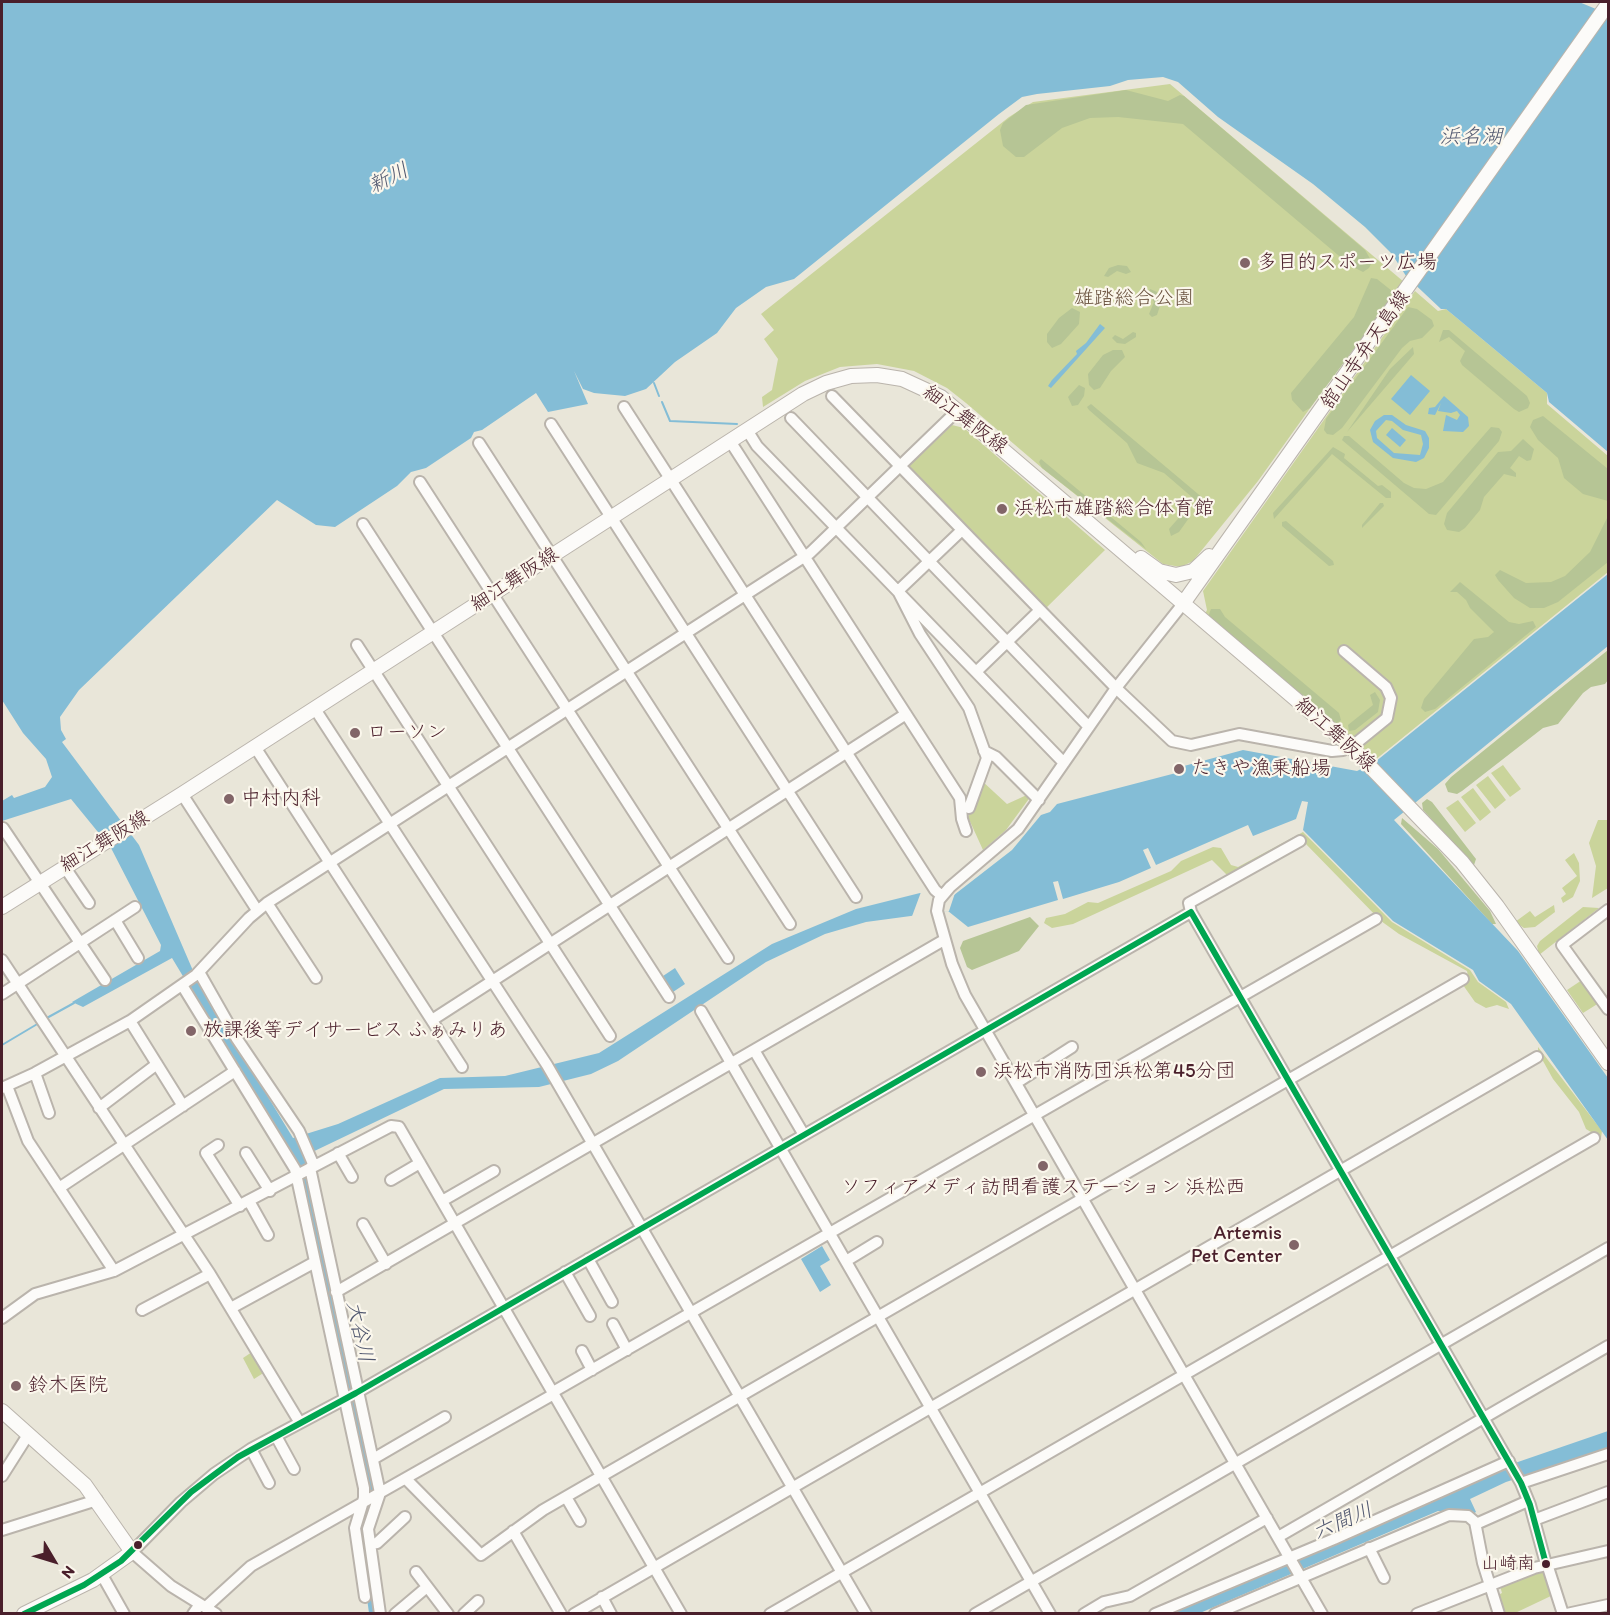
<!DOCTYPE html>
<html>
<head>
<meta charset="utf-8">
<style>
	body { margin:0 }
	#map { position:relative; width:1610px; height:1615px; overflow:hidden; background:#e9e6d9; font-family:Itim,sans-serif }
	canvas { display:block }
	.frame { position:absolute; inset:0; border:3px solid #4a1f2b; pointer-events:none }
	.north { position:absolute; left:24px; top:1531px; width:60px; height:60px; -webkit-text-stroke:4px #fbf7ec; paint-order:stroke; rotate:128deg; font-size:16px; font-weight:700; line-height:24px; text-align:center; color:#4a1f2b }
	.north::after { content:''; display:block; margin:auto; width:21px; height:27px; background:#4a1f2b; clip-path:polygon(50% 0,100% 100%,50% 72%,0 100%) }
</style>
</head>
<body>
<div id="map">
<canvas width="1610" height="1615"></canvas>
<div class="frame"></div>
<div class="north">N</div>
</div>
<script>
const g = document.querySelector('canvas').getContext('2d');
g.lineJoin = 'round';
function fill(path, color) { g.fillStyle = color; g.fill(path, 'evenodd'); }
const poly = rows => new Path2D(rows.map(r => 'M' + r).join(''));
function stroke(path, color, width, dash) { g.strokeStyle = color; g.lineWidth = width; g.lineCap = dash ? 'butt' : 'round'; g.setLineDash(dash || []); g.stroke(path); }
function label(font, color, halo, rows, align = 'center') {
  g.font = font + ' Itim,"Klee One",sans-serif'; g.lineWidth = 4.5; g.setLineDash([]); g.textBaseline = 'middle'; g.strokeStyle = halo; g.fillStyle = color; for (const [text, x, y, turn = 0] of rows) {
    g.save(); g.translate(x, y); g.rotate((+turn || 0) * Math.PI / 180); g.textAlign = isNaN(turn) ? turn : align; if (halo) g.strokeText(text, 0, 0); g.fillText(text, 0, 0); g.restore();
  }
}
const green = poly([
	[1170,84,1404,282,1368,327,1258,481,1193,561,1181,567,1163,564,1042,468,966,403,947,388,914,371,877,364,840,367,805,381,763,407,762,397,772,390,778,359,764,339,774,330,761,314,1009,117,1033,102],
	[1415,291,1438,311,1446,309,1547,393,1547,404,1608,456,1608,572,1375,760,1205,614,1207,610,1203,591],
	[952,425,964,428,1105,550,1044,610,908,467],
	[1503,765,1521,789,1510,797,1491,773],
	[1488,776,1506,800,1495,809,1476,785],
	[981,780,1007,804,1029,794,1031,796,1006,830,983,850,968,817],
	[1473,788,1491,812,1480,821,1461,797],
	[1458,800,1476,823,1465,832,1446,808],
	[1598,820,1608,820,1608,888,1592,898,1596,866,1589,843],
	[1303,832,1392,922,1470,970,1478,982,1506,1002,1509,1009,1497,1005,1486,1008,1475,1002,1463,985,1468,976,1467,971,1399,934,1381,921,1304,842,1229,877,1212,860,1073,924,1052,928,1044,923,1046,918,1065,914,1088,902,1098,903,1171,871,1181,861,1213,847,1221,848,1231,865,1238,867],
	[1574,853,1579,863,1580,881,1573,897,1563,903,1561,898,1566,894,1562,888,1577,876,1565,860],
	[1554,905,1555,912,1535,927,1524,928,1515,922,1530,911,1535,917],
	[1583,907,1599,908,1539,955,1537,946,1540,941],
	[1582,980,1599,1003,1583,1013,1567,990],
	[1538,1047,1602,1131,1601,1138,1586,1129,1579,1112,1553,1079,1538,1052],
	[252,1352,265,1372,254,1379,243,1358],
	[1538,1572,1547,1574,1553,1595,1513,1614,1502,1613,1496,1596,1502,1593,1500,1586]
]);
const forest = poly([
	[1126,90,1168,101,1180,95,1184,96,1365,250,1372,262,1369,268,1363,272,1351,266,1183,124,1118,117,1090,118,1062,128,1024,157,1016,157,1003,146,1000,130,1003,123,1026,105],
	[1118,265,1127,266,1131,272,1126,274,1117,271,1108,277,1104,276,1109,268],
	[1371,278,1377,279,1392,291,1392,298,1310,408,1303,412,1292,400,1291,393,1354,317],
	[1150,289,1157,292,1161,303,1157,315,1152,317,1149,314,1154,302,1148,293],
	[1408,307,1417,309,1432,320,1434,326,1422,338,1410,341,1402,348,1342,428,1333,435,1327,434,1324,430,1326,419],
	[1072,308,1080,312,1079,324,1061,344,1052,348,1047,342,1047,334,1059,318],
	[1443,330,1449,330,1527,396,1530,403,1528,408,1519,412,1514,409,1462,365,1460,361,1465,351,1449,337,1439,342],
	[1133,332,1136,333,1136,337,1125,344,1117,343,1112,338,1115,335,1123,339],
	[1413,347,1414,354,1347,432,1390,369],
	[1113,350,1122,350,1125,357,1111,371,1100,388,1094,390,1089,385,1088,374,1103,355],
	[1079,385,1085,388,1084,396,1078,405,1072,406,1068,397],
	[1091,404,1204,499,1204,503,1200,504,1164,473,1137,463,1127,443,1089,410,1087,407],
	[1543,416,1608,469,1608,501,1583,494,1564,478,1558,458,1538,440,1530,427,1533,420],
	[1491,427,1499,428,1502,432,1499,441,1436,515,1429,514,1342,440,1344,436,1349,436,1404,483,1414,488,1426,489,1443,482],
	[1523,439,1534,449,1531,460,1527,461,1519,456,1510,468,1516,473,1516,477,1504,474,1484,497,1480,510,1465,528,1459,532,1447,530,1444,524,1447,513,1498,452,1511,451],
	[1333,447,1345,454,1344,458,1378,486,1382,485,1391,492,1391,498,1386,498,1332,454,1274,519,1273,513],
	[1041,459,1141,542,1146,549,1042,468,1039,462],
	[1380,503,1383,503,1384,506,1362,528,1362,525],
	[1183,513,1189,514,1189,518,1179,532,1171,536,1169,529],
	[1608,516,1608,562,1558,602,1544,608,1530,608,1514,598,1498,580,1495,575,1500,570,1526,583,1551,582,1565,576,1590,552],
	[1286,521,1333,561,1334,565,1329,566,1282,526,1282,522],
	[1460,582,1509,622,1519,624,1533,621,1536,627,1435,709,1425,712,1421,708,1424,699,1474,639,1488,637,1494,632,1470,608,1466,600,1457,592,1450,592],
	[1211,609,1220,609,1225,617,1339,713,1341,720,1338,723,1335,724,1208,617],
	[1608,650,1608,680,1605,684,1591,687,1583,693,1558,724,1543,728,1462,791,1457,794,1448,792,1445,784,1451,777],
	[1375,692,1380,700,1378,712,1355,730,1349,731,1348,725,1373,705,1370,695],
	[1427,799,1432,802,1476,859,1474,865,1423,810,1422,803],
	[1402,818,1438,849,1490,911,1496,924,1492,924,1401,824],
	[1030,917,1039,926,1019,951,972,970,967,967,960,948,963,941]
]);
const water = poly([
	[2,2,1579,2,1608,14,1608,452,1549,402,1547,393,1446,309,1441,309,1406,276,1392,254,1365,227,1313,184,1218,117,1178,82,1163,77,1128,80,1110,86,1037,94,1022,97,999,114,794,279,766,287,736,308,717,333,675,362,646,389,625,396,594,393,583,389,574,371,588,404,548,412,536,393,482,430,474,432,471,438,426,468,411,472,397,486,335,527,316,525,277,500,79,690,60,717,61,730,66,739,62,742,139,845,197,980,293,1138,338,1124,440,1078,505,1076,599,1053,772,944,856,909,920,893,954,895,1012,850,1041,815,1050,812,1057,804,1176,773,1184,766,1243,750,1357,771,1375,762,1608,574,1608,646,1394,820,1518,951,1608,1078,1608,1140,1511,1004,1479,981,1473,970,1393,921,1303,830,1308,802,1302,801,1296,819,1253,836,1248,825,1156,865,1148,848,1143,850,1151,868,1119,882,1063,899,1058,881,1053,882,1058,900,968,927,948,911,866,922,825,934,766,962,618,1061,591,1074,539,1087,444,1089,304,1156,376,1492,367,1519,377,1613,369,1613,358,1533,366,1503,298,1167,172,958,83,1007,72,1002,160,951,161,945,111,848,71,799,2,821,2,801,12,795,14,798,45,787,52,777,46,759,23,733,2,700],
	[1100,324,1105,328,1051,388,1048,386,1052,380,1077,354,1076,351,1086,343],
	[1411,375,1430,391,1410,415,1391,399],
	[1444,396,1468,417,1469,426,1463,432,1443,431,1446,415,1457,420,1460,415,1457,411,1451,413,1438,411,1441,403,1435,415,1428,414,1429,408,1435,407],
	[1384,415,1392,415,1406,425,1425,431,1429,438,1429,448,1424,458,1416,462,1393,458,1373,442,1370,430,1375,421],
	[1386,420,1392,421,1403,430,1421,435,1423,444,1420,455,1394,453,1377,438,1376,431],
	[1392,428,1406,440,1400,447,1386,435],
	[675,968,685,984,673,992,663,976],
	[822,1246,830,1260,820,1266,831,1285,820,1292,801,1259],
	[1608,1431,1608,1449,1506,1482,1470,1499,1476,1512,1473,1514,1438,1511,1200,1613,1168,1614,1336,1544,1515,1463]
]);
const pier = poly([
	[967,884,955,893,949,911,911,919,921,892,953,892,960,885]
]);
const stream = poly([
	[654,383,659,396],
	[662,402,670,421,737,424],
	[45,1019,74,1003],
	[2,1045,39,1023]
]);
const minor = poly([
	[832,396,1116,688,1172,741,1191,745,1239,734,1332,751,1343,750],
	[624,407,935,890,942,896],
	[791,418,1089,727],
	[551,424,856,897],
	[747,430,757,446,1064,763],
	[730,441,960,798,962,819,966,831],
	[479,443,790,924],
	[420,482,728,958],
	[363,524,669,997],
	[962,530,898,591,920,634,969,708,987,758,969,808],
	[1182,605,1116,688,1018,829,950,887,939,900,937,911,952,964,965,995,1322,1614],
	[357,645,610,1036],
	[1344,651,1386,687,1391,698,1387,718,1355,744],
	[976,672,1040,610],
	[315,709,547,1065,866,1614],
	[255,747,462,1067],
	[984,751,996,757,1039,800],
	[182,794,257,910],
	[3,828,105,980],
	[64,866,89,903],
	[267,903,316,978],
	[1608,910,1562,945,1608,1009],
	[1191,912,1189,903,1300,841],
	[115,920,138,958],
	[2,960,210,1274,300,1423],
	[199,972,237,1039,299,1131,314,1166],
	[182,985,295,1169,364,1488,364,1498,355,1528,365,1597],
	[2,994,135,907],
	[701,1011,1050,1614],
	[432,1020,906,714],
	[130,1021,183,1106],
	[754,1050,804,1135],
	[35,1073,49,1113],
	[1016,1083,1072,1047],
	[7,1086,28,1141,114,1271],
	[2,1088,35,1073,130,1021,196,975,249,918,267,903,810,553,958,410],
	[99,1108,157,1064],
	[218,1145,206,1153,240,1206],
	[246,1153,270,1191],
	[338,1153,352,1177],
	[310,1168,380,1493,368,1529,380,1614],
	[391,1180,420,1163],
	[59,1188,235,1071],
	[249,1201,268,1235],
	[442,1201,494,1171],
	[363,1224,386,1264],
	[588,1259,612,1302],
	[846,1261,877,1242],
	[565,1272,590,1316],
	[336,1292,944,940],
	[231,1308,315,1262],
	[142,1310,210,1274],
	[2,1318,35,1294,114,1271,391,1126,399,1127,681,1614],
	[613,1324,627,1350],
	[582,1351,592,1370],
	[553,1392,1376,919],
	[276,1436,294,1469],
	[251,1449,269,1483],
	[373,1459,445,1417],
	[2,1476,28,1435],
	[406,1479,481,1555,543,1510,1463,979],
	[1521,1483,1608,1454],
	[566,1497,580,1521],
	[1534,1520,1608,1492],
	[1476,1524,1528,1501],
	[2,1530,97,1500],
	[513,1531,561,1614],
	[1278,1537,1608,1346],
	[371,1544,377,1543,405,1517],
	[1369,1548,1384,1578],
	[1547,1564,1563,1614],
	[416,1572,448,1614],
	[102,1575,124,1614],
	[602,1597,611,1614],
	[206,1607,251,1566,554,1394],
	[193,1614,200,1604],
	[216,1614,171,1586,132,1552,181,1502,214,1474,251,1449,356,1393,1191,912,1521,1483,1530,1505,1546,1564],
	[395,1614,427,1587],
	[464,1614,478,1601],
	[574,1614,1537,1057],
	[770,1614,1594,1138],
	[975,1614,1608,1248],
	[1084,1614,1104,1602,1130,1596,1267,1518],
	[1155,1614,1334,1539,1509,1461],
	[1215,1614,1449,1515,1468,1516,1475,1522,1483,1563,1499,1614],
	[1417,1614,1534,1568,1608,1551],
	[1567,1614,1608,1605]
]);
const major = poly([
	[1141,558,1159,571,1176,575,1193,571,1209,556],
	[1182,605,1608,4],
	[1358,754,1462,862,1497,906,1608,1063],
	[2,907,182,794,803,394,826,383,851,376,877,375,902,379,941,397,1340,737],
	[2,1411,85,1485,132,1552,93,1580,24,1614]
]);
const majorBridge = poly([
	[1340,737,1358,754]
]);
const bus1 = poly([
	[24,1614,84,1585,121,1561,191,1492,238,1457,356,1393,1191,912,1521,1483,1530,1505,1546,1564]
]);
const markers = [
	[1245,263,6,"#826568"],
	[1002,509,6,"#826568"],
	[355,733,6,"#826568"],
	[1179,769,6,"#826568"],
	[229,799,6,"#826568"],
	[191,1031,6,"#826568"],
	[981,1072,6,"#826568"],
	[1043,1166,6,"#826568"],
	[1294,1245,6,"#826568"],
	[16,1386,6,"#826568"],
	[138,1545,5,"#4a1f2b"],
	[1546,1564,5,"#4a1f2b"]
];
const busNames = [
	["山崎南",1535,1564]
];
const poiNames = [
	["多目的スポーツ広場",1257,263],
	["浜松市雄踏総合体育館",1014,509],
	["ローソン",367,733],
	["たきや漁乗船場",1191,769],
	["中村内科",241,799],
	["放課後等デイサービス ふぁみりあ",203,1031],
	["浜松市消防団浜松第45分団",993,1072],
	["ソフィアメディ訪問看護ステーション 浜松西",1043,1188,"center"],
	["Artemis",1282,1234,"right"],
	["Pet Center",1282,1257,"right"],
	["鈴木医院",28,1386]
];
const parkNames = [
	["雄踏総合公園",1134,299]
];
const streetNames = [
	["舘山寺弁天島線",1366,350,-55],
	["細江舞阪線",965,420,37],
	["細江舞阪線",515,580,-33],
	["細江舞阪線",1335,735,42],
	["細江舞阪線",105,842,-31]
];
const waterNames = [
	["浜名湖",1471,138],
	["新川",389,179,-26],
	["大谷川",359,1332,78],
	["六間川",1343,1522,-23]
];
fill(green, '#cad49b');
fill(forest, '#b6c595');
fill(water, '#84bdd6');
fill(pier, '#e9e6d9');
stroke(stream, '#84bdd6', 2);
stroke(minor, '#bab4ac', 14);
stroke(major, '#bab4ac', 16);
stroke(minor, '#fcfbf9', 10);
stroke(major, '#fcfbf9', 14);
stroke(majorBridge, '#bab4ac', 16, []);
stroke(majorBridge, '#fcfbf9', 14);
stroke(bus1, '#00a651', 6);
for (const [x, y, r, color] of markers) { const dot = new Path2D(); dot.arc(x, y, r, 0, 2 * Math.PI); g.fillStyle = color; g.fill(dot); stroke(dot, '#fbf7ec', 2); }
label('18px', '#4a1f2b', '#fbf7ec', busNames, 'right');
label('20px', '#4a1f2b', '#fbf7ec', poiNames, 'left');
label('20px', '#69513e', '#fbf7ec', parkNames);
label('20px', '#4a1f2b', '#fbf7ec', streetNames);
label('italic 21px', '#50576f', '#fbf7ec', waterNames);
</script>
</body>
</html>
